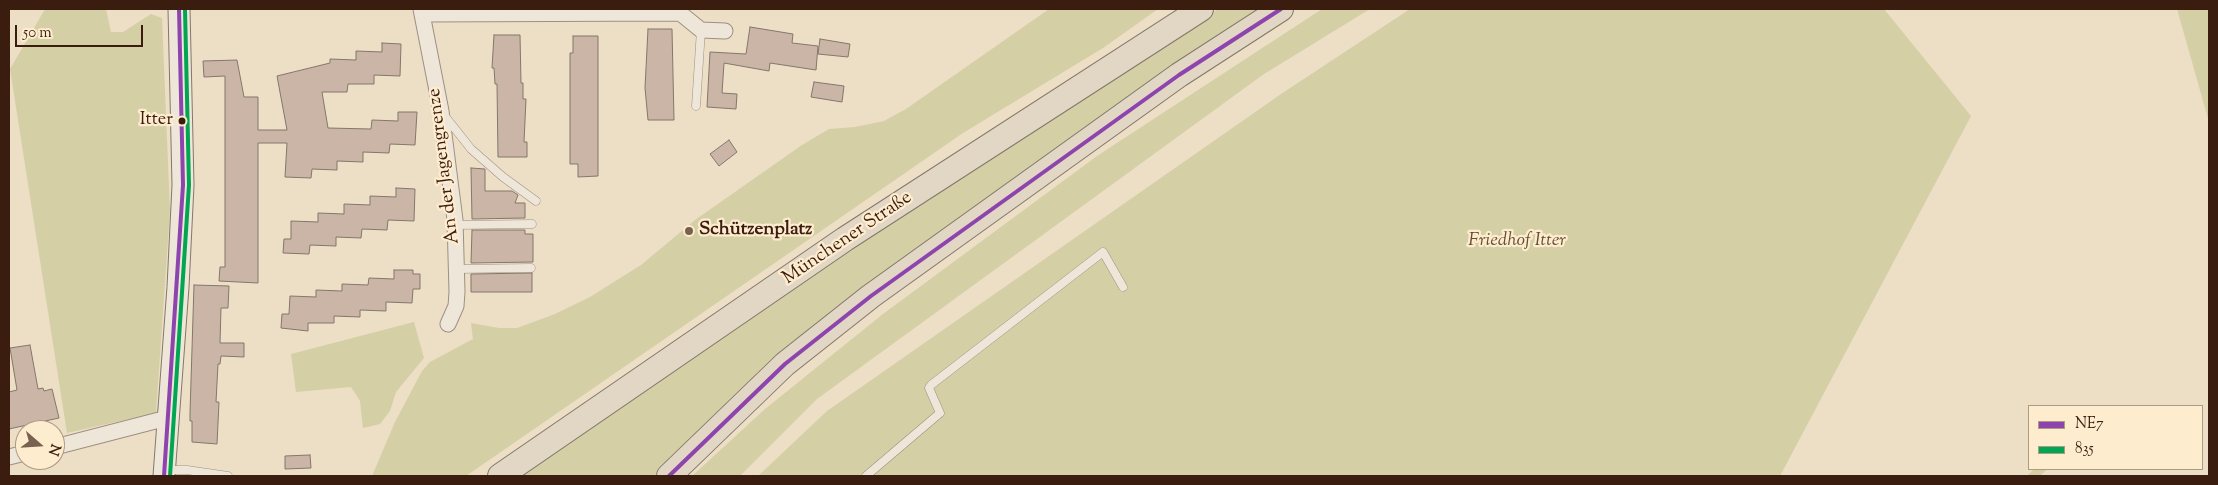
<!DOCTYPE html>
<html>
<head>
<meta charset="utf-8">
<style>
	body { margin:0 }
	#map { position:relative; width:2218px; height:485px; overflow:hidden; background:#eddec6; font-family:"Sorts Mill Goudy",serif }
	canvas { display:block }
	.frame { position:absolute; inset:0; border:10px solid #3b1d10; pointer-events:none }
	.legend { position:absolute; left:2028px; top:405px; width:175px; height:65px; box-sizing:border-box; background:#feeccf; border:1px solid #b09983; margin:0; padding:6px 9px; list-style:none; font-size:15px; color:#3b1d10 }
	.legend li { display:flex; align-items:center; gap:10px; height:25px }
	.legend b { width:25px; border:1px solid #b09983 }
	.north { position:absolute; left:15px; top:420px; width:50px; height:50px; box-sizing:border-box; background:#feeccf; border:1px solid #b09983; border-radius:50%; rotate:109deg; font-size:14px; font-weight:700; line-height:20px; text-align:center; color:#3b1d10 }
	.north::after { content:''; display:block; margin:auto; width:18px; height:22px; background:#796150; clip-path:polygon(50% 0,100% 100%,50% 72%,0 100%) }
	.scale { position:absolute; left:15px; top:25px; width:128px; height:22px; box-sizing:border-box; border:2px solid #3b1d10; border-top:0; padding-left:6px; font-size:15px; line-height:18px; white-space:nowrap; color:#3b1d10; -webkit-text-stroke:4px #feeccf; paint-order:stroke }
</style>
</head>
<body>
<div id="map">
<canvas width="2218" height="485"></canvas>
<div class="frame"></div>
<ul class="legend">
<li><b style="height:6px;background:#8e44ad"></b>NE7</li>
<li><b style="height:6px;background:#00a651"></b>835</li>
</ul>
<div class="north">N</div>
<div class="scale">50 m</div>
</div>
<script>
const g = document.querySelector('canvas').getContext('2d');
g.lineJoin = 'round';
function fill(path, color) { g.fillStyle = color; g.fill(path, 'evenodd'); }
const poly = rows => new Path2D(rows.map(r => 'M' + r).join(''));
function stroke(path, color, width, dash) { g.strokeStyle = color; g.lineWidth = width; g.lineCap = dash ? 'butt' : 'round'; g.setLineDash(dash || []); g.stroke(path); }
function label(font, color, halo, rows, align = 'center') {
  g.font = font + ' "Sorts Mill Goudy",serif'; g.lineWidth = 4.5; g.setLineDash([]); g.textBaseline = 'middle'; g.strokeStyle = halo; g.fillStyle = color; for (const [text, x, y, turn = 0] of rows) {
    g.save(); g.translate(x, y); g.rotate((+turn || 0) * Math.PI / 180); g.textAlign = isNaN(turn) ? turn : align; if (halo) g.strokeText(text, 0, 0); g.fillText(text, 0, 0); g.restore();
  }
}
const green = poly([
	[45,9,106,9,111,32,123,32,151,14,162,18,170,211,156,413,67,433,10,69],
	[1049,9,1158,9,1103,48,963,133,466,476,372,476,395,422,422,371,430,362,473,339,471,323,499,328,517,328,555,314,590,297,641,265,695,220,802,145,829,129,855,127,884,121,906,109],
	[1218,9,1263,9,1008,183,782,350,654,476,519,476,850,250],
	[1322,9,1370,9,1264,74,817,399,740,476,692,476,765,409,883,314,1097,156],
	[1410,9,1884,9,1971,116,1780,476,758,476,827,411,1281,94],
	[2177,9,2209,9,2209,122],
	[414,322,424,358,396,392,390,411,380,424,363,428,360,401,351,387,296,392,291,354],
	[2034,469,2047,469,2040,476,2027,476]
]);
const building = poly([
	[750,27,793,34,792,43,818,46,816,70,770,63,769,71,724,63,722,93,737,94,736,109,707,107,710,52,746,54,750,27],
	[648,29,672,29,674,120,648,120,645,88,648,29],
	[494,35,520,35,521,83,523,83,523,99,526,99,524,142,527,142,527,157,498,157,497,84,495,84,494,68,492,68,494,35],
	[573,36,598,36,598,176,578,177,578,164,570,164,570,53,573,53,573,36],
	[820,39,850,44,848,57,818,54,820,39],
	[382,43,401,44,400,76,374,75,374,84,348,84,347,92,322,92,328,128,371,129,372,120,398,121,398,112,417,112,415,145,390,144,389,153,363,152,363,162,337,161,337,170,312,169,311,178,285,177,287,143,258,143,258,283,219,281,220,267,225,267,225,76,204,77,203,61,237,60,244,97,258,97,258,130,287,130,277,76,330,63,330,59,356,60,356,51,382,52,382,43],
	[814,82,844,86,842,102,811,97,814,82],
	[729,140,737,152,719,166,710,154,729,140],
	[471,168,485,169,485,191,512,191,518,195,515,203,525,203,525,218,472,219,471,168],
	[396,188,415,189,414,221,388,220,387,230,362,229,361,238,336,237,336,246,310,245,309,254,283,253,284,239,291,239,291,221,318,222,318,213,344,214,344,204,370,205,370,196,396,197,396,188],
	[472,230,525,230,525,234,533,234,533,262,471,263,472,230],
	[394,270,413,270,413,274,420,274,420,289,413,289,412,303,386,302,386,311,360,310,360,317,334,316,334,323,308,323,308,331,281,328,282,314,289,314,290,296,316,297,316,290,342,291,342,284,368,285,369,278,394,279,394,270],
	[532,273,532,292,471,292,471,274,532,273],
	[194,285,229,286,228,308,221,308,220,343,244,343,244,357,221,356,220,364,218,364,216,402,219,402,217,444,192,442,192,421,190,421,190,413,194,285],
	[30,345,38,389,43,388,44,391,52,389,59,418,9,429,9,392,17,390,10,348,30,345],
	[310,455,311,468,285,469,285,456,310,455]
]);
const lane = poly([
	[696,106,701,30],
	[444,115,471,149,503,177,536,201],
	[455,225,532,224],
	[456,269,531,268],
	[165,470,187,470,228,476],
	[866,476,940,413,929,388,931,385,1103,252,1123,287]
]);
const street = poly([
	[421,9,441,111,455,220,457,292,456,306,448,324],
	[422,14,680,13,701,30,725,31],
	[55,447,167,418],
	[9,457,25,453]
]);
const secondary = poly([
	[164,476,178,287,183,185,179,9]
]);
const primary = poly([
	[500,476,845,239,1201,9],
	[669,476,785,364,871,296,1179,75,1281,9]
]);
const bus1 = poly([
	[164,476,183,185,179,9],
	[669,476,785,364,871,296,1179,75,1281,9]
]);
const bus2 = poly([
	[170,476,189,185,185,9]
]);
const markers = [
	[182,121,4.5,"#3b1d10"],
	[689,231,5,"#796150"]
];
const busNames = [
	["Itter",173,121]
];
const streetNames = [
	["An der Jagengrenze",445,166,-97],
	["Münchener Straße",848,239,-34]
];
const poiNames = [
	["Schützenplatz",699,231]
];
const parkNames = [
	["Friedhof Itter",1517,242]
];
fill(green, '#d5cfa6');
fill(building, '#cbb5a7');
stroke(building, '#83776a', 1);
stroke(lane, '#9d9082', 9);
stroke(street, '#9d9082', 17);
stroke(secondary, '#83776a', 23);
stroke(primary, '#83776a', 26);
stroke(lane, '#efe6da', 8);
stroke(street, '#efe6da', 15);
stroke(secondary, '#efe6da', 21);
stroke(primary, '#e2d6c5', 24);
stroke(bus1, '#8e44ad', 4);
stroke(bus2, '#00a651', 4);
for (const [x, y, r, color] of markers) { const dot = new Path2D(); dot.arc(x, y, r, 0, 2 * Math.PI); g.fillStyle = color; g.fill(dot); stroke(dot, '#feeccf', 2); }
label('18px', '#3b1d10', '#feeccf', busNames, 'right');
label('19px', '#3b1d10', '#feeccf', streetNames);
label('bold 19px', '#3b1d10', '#feeccf', poiNames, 'left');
label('italic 19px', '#644f35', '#feeccf', parkNames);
</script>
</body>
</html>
